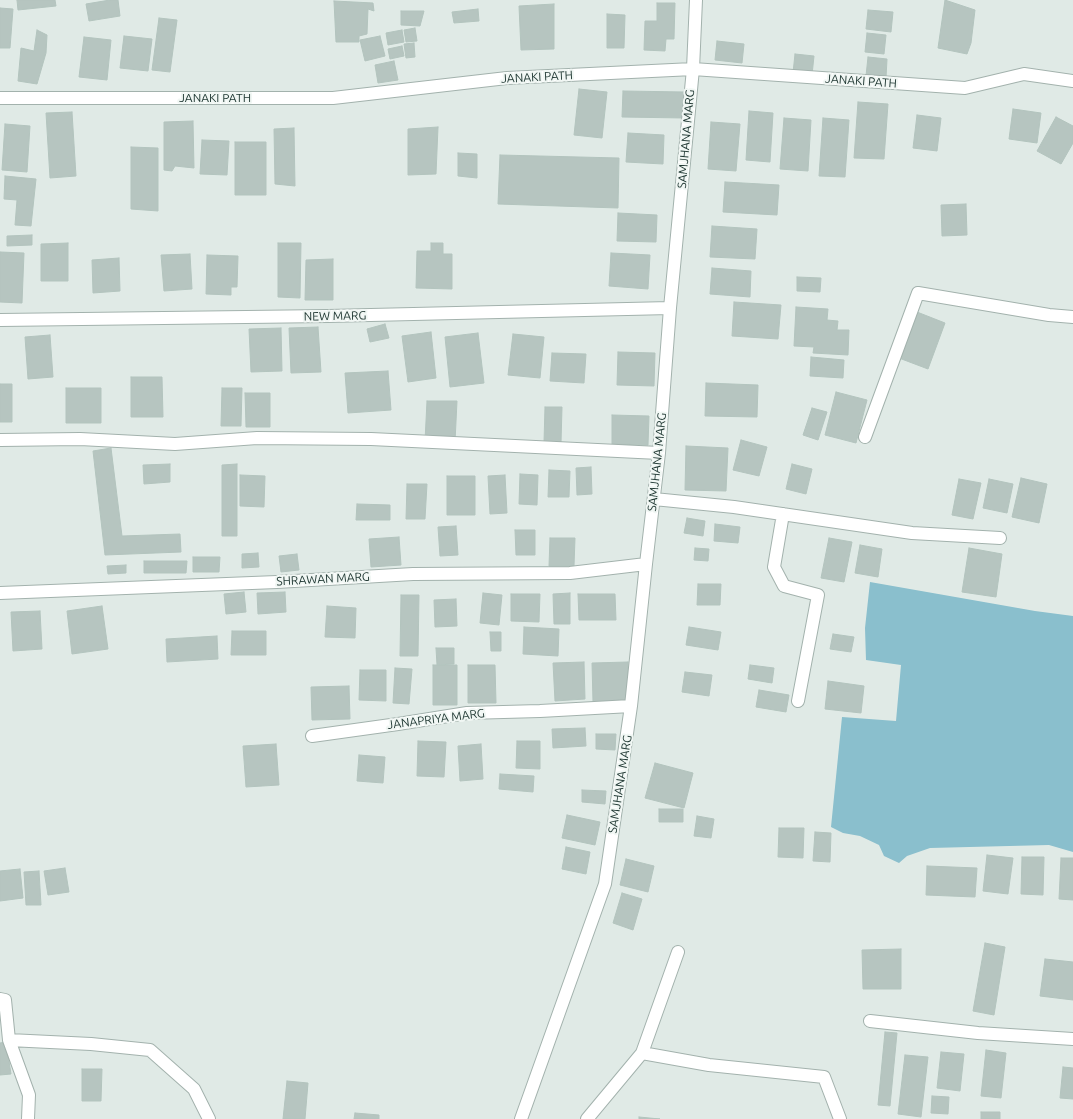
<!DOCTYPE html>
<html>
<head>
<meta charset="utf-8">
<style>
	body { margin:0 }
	canvas { display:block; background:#e0eae6 }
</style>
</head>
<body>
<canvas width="1073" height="1119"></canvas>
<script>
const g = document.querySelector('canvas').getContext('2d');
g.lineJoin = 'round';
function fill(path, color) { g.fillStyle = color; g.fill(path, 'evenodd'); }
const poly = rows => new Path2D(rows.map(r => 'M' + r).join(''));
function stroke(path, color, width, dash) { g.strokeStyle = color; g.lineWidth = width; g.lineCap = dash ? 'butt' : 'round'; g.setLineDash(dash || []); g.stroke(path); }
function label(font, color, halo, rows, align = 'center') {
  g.font = font + ' Ubuntu,sans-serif'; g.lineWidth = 4; g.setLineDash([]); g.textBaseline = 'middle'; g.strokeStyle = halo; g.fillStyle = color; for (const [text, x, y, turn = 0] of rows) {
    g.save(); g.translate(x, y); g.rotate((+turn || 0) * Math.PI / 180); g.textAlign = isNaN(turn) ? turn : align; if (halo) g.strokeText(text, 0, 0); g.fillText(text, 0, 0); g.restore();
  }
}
const water = poly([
	[870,582,1035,611,1073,616,1073,852,1049,845,930,848,907,856,899,863,884,856,879,845,860,836,843,833,831,827,842,717,896,721,901,665,866,660,865,628]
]);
const building = poly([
	[17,0,55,0,56,6,18,10,17,0],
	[110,0,118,0,120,16,89,21,86,4,110,0],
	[945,0,975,10,971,43,967,54,938,48,945,0],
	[334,1,373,3,374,11,368,9,367,34,359,36,359,42,336,42,334,1],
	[657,3,675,3,674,39,666,39,665,51,644,50,645,21,657,21,657,3],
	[554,4,554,49,521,50,519,6,554,4],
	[0,8,13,9,10,48,0,48,0,8],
	[478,9,479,21,454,23,452,12,478,9],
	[868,10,893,12,891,32,866,29,868,10],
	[401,11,424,11,420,26,401,25,401,11],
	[607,14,625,15,624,48,607,48,607,14],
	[159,18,177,20,170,72,152,70,159,18],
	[415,28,417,41,406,42,404,30,415,28],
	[37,30,47,35,46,53,37,84,18,81,21,48,34,51,37,30],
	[402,30,404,42,388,45,386,33,402,30],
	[867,33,886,35,884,54,865,52,867,33],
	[124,36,152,39,148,71,120,68,124,36],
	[380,36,385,56,365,61,360,40,380,36],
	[84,37,111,40,107,80,79,77,84,37],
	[717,41,744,44,742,63,715,60,717,41],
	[414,43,415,57,406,58,404,44,414,43],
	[402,46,404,56,390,59,388,49,402,46],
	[795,54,814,56,812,75,793,73,795,54],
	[868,57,887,59,886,78,866,76,868,57],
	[394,61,398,80,378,83,375,65,394,61],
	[579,89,607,92,602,138,574,135,579,89],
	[623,91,685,92,684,118,622,117,623,91],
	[858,102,888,104,884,159,854,158,858,102],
	[1013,109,1041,113,1037,143,1009,139,1013,109],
	[749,111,773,113,770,162,746,160,749,111],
	[72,112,76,176,50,178,46,113,72,112],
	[917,115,941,118,937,151,913,148,917,115],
	[1056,117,1073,126,1073,143,1061,164,1037,151,1056,117],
	[784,118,811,120,808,171,780,169,784,118],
	[823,118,849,120,845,177,819,176,823,118],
	[193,121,194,168,175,166,172,171,164,170,164,122,193,121],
	[711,122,740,124,736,171,708,169,711,122],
	[5,124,30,126,27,172,2,170,5,124],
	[438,127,436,174,408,175,408,129,438,127],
	[294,128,295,186,275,184,274,129,294,128],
	[628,133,664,135,663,164,626,162,628,133],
	[202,140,229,141,227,175,200,174,202,140],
	[235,142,266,142,266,195,235,195,235,142],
	[131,147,158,148,158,211,131,209,131,147],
	[458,153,477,154,477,178,458,176,458,153],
	[500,155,619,158,618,208,498,204,500,155],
	[5,176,36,179,31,226,15,225,17,200,4,199,5,176],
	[725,182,779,185,777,215,723,212,725,182],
	[966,204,967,235,942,236,941,205,966,204],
	[618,213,657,215,656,242,617,241,618,213],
	[712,226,757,229,755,259,710,257,712,226],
	[32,235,32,245,7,246,7,236,32,235],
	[68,243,68,281,41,281,41,244,68,243],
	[278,243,301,243,300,298,278,297,278,243],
	[431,243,443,243,443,254,452,254,452,289,416,288,417,251,431,251,431,243],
	[0,252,24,253,22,303,0,302,0,252],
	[611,253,650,255,648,289,609,286,611,253],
	[190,254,192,289,164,291,161,255,190,254],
	[207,255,238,256,237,287,231,287,231,295,206,294,207,255],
	[119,258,120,291,93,293,92,260,119,258],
	[333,259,333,300,305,300,306,260,333,259],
	[712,268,751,271,750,297,710,294,712,268],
	[797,277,821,278,820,292,797,291,797,277],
	[734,302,781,305,778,339,732,336,734,302],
	[796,307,828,309,827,320,838,321,837,330,849,330,848,355,813,353,814,347,794,346,796,307],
	[917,312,945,323,928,369,899,358,917,312],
	[385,324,389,338,370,342,367,329,385,324],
	[318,327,321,372,291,373,289,328,318,327],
	[281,328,282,371,251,372,249,329,281,328],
	[431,332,436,378,408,382,402,336,431,332],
	[478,333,484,383,450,387,445,337,478,333],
	[513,334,544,337,540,378,508,375,513,334],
	[50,335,53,377,28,379,25,337,50,335],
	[618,352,655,353,654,386,617,385,618,352],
	[552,353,586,354,584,383,550,381,552,353],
	[811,357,844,360,843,378,810,376,811,357],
	[388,371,391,410,348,413,345,373,388,371],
	[131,377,162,377,163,417,131,417,131,377],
	[706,383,758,385,757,417,705,416,706,383],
	[0,384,12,384,12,422,0,422,0,384],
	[66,388,101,388,101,423,66,423,66,388],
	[222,388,242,388,241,426,221,426,222,388],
	[836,392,867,400,856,443,825,435,836,392],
	[245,393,270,393,270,427,246,427,245,393],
	[427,401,457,401,455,442,425,441,427,401],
	[545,407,562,407,561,443,544,442,545,407],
	[812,408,827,412,818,440,803,435,812,408],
	[612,415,649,416,648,445,612,444,612,415],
	[741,440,767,447,759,476,733,470,741,440],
	[686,446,728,448,726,491,685,490,686,446],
	[111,448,122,536,180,534,181,552,105,555,93,451,111,448],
	[170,464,170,482,144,484,143,465,170,464],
	[237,464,237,536,222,536,222,465,237,464],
	[792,464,812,469,806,494,786,489,792,464],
	[591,467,592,494,577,495,576,468,591,467],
	[549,470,570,471,569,497,548,497,549,470],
	[520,474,538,475,537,505,519,504,520,474],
	[240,475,265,476,264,507,240,506,240,475],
	[505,475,507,513,490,514,488,476,505,475],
	[447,476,475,476,475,515,447,515,447,476],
	[1021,478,1047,484,1039,523,1012,517,1021,478],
	[959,479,981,483,973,519,952,515,959,479],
	[989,479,1013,484,1007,513,983,508,989,479],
	[407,484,427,484,425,519,406,519,407,484],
	[357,504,390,505,390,520,356,520,357,504],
	[687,518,705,521,703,536,684,533,687,518],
	[715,524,740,527,738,543,714,541,715,524],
	[456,526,458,555,440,556,438,527,456,526],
	[515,530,535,530,535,555,516,555,515,530],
	[399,537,401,565,371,567,369,539,399,537],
	[550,538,575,538,574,566,549,566,550,538],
	[829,538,852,542,844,582,821,578,829,538],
	[860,545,882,549,878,577,855,573,860,545],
	[695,548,709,549,708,561,694,560,695,548],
	[969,548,1002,554,996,597,962,592,969,548],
	[258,553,259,567,242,568,242,554,258,553],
	[297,554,299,570,281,572,279,556,297,554],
	[193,557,220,557,219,572,193,572,193,557],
	[144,561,187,561,186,573,144,573,144,561],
	[126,565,126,573,108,574,107,566,126,565],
	[698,584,721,584,720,605,697,605,698,584],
	[244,592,246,612,226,614,224,594,244,592],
	[285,592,286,612,258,614,257,593,285,592],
	[483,593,502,595,499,625,480,623,483,593],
	[570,593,570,624,554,624,553,594,570,593],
	[511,594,540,594,539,622,511,621,511,594],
	[578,594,615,594,616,620,579,620,578,594],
	[401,595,419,595,418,656,400,656,401,595],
	[456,599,457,626,435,627,434,600,456,599],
	[102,606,108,649,72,654,67,611,102,606],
	[327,606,356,608,355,638,325,637,327,606],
	[40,611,42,649,13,651,11,612,40,611],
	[524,627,559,629,558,656,523,654,524,627],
	[689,627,721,632,718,650,686,645,689,627],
	[232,631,266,631,266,655,231,655,232,631],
	[490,632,501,632,501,651,491,651,490,632],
	[833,634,854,637,851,652,830,649,833,634],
	[217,636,218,659,167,662,166,639,217,636],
	[436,648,454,648,454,664,437,665,436,648],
	[584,662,585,699,555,701,553,663,584,662],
	[628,662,628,701,593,702,592,663,628,662],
	[433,665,457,665,457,705,433,705,433,665],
	[468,665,495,665,496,703,468,703,468,665],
	[750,665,774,668,772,683,748,679,750,665],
	[395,668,412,669,409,704,393,703,395,668],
	[360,670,386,670,386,701,359,700,360,670],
	[685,672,712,675,709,696,682,692,685,672],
	[828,681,864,686,861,713,825,709,828,681],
	[349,686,350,719,312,720,311,687,349,686],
	[759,690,789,695,786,712,756,707,759,690],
	[585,728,586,746,553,748,552,729,585,728],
	[596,734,616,734,615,750,596,749,596,734],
	[418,741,446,742,444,777,417,776,418,741],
	[517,741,540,741,540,769,516,768,517,741],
	[276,744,279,785,246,787,243,746,276,744],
	[481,744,483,779,460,781,458,746,481,744],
	[359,755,385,757,383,783,357,781,359,755],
	[655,763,693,773,684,808,645,798,655,763],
	[500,774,534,776,533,792,499,789,500,774],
	[582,790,606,791,605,804,582,802,582,790],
	[659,809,683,809,683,822,659,822,659,809],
	[567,815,600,822,595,845,562,838,567,815],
	[697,816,714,819,711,838,694,836,697,816],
	[779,828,804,828,803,858,778,857,779,828],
	[815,832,831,833,830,862,813,861,815,832],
	[566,847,590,852,586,874,562,869,566,847],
	[987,855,1013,858,1008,894,983,891,987,855],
	[1022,857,1044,857,1043,895,1021,894,1022,857],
	[1061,858,1073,858,1073,900,1059,899,1061,858],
	[626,859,654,866,648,892,620,885,626,859],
	[927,866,977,868,975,897,926,895,927,866],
	[65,868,69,892,48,895,44,871,65,868],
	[20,869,23,898,0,901,0,871,20,869],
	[39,871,41,905,26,905,24,872,39,871],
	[622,893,642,899,633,930,613,923,622,893],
	[985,943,1005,947,994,1015,973,1011,985,943],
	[901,949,901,989,863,989,862,950,901,949],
	[1045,959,1073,962,1073,1000,1040,996,1045,959],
	[885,1032,897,1033,890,1106,878,1105,885,1032],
	[6,1042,11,1074,0,1075,0,1043,6,1042],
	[986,1050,1006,1053,1001,1098,981,1096,986,1050],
	[941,1052,964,1054,960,1091,937,1088,941,1052],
	[905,1055,928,1057,921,1117,898,1114,905,1055],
	[1063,1067,1073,1068,1073,1099,1060,1098,1063,1067],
	[82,1069,102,1069,101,1101,82,1101,82,1069],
	[287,1081,308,1083,305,1119,283,1119,287,1081],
	[932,1096,949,1097,948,1114,931,1113,932,1096],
	[981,1112,1000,1112,1000,1119,981,1119,981,1112],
	[355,1113,379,1115,379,1119,354,1119,355,1113],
	[639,1117,660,1119,639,1119,639,1117]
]);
const minor = poly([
	[0,98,333,98,507,78,693,69,965,88,1024,74,1073,81],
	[0,320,328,316,670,308],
	[865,437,918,293,1049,315,1073,317],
	[0,440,80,439,175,444,257,438,371,439,659,453],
	[654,499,734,507,912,533,1000,538],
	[783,514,774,567,784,586,818,595,798,701],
	[0,593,277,582,413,574,570,573,646,564],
	[312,736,398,724,467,713,540,711,631,706],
	[0,999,5,1000,9,1040],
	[870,1021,978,1033,1073,1039],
	[642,1053,678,952],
	[28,1119,29,1095,9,1040,91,1044,150,1050,194,1089,209,1119],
	[521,1119,605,884,631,706,646,564,659,453,670,308,693,69,696,0],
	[587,1119,642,1053,709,1065,824,1077,840,1119]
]);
const streetNames = [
	["JANAKI PATH",537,77,-3],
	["JANAKI PATH",861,81,4],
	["JANAKI PATH",215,98],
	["SAMJHANA MARG",686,139,-85],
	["NEW MARG",335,316,-1],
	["SAMJHANA MARG",657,462,-84],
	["SHRAWAN MARG",323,579,-3],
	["JANAPRIYA MARG",436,719,-7],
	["SAMJHANA MARG",620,784,-81]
];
fill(water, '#8abfcd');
fill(building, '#b6c5c0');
stroke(building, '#b3c4be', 1);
stroke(minor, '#a3b2ad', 14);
stroke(minor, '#fff', 12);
label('12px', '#223a35', '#f1f7f4', streetNames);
</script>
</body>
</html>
